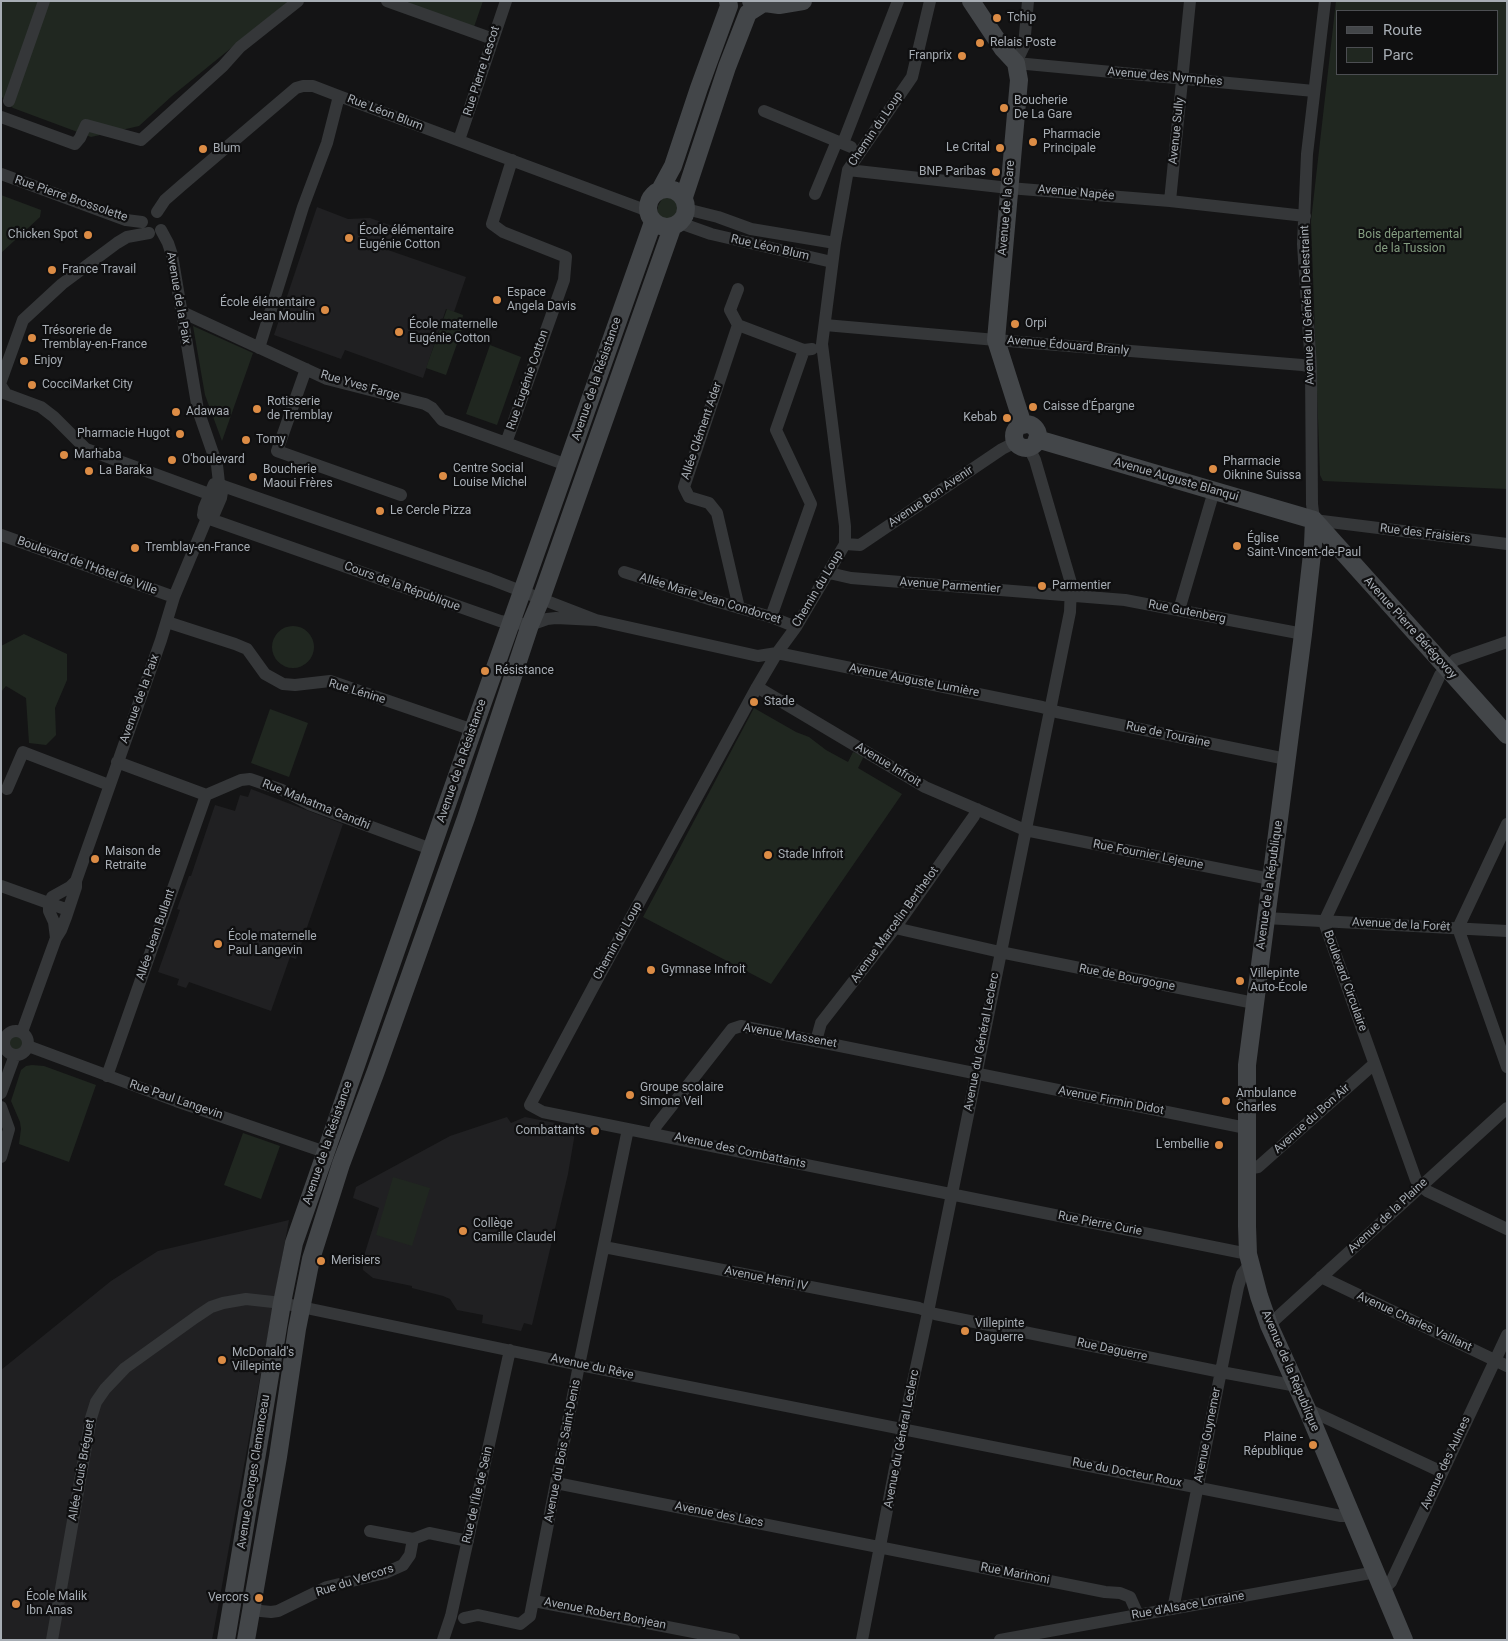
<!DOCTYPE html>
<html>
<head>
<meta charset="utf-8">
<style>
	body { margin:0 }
	#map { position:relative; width:1508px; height:1641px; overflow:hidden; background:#141415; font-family:Roboto,sans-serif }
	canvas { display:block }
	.frame { position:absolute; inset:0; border:2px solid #a7adb4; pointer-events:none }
	.legend { position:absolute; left:1336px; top:10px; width:162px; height:65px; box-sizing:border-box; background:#0f0f10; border:1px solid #4c4e52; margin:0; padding:6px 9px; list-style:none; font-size:15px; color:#a7adb4 }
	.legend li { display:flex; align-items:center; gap:10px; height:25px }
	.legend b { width:25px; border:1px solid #4c4e52 }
</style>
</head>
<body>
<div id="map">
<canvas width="1508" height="1641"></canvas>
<div class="frame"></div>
<ul class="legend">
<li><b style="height:6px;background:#434649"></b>Route</li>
<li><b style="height:14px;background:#202720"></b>Parc</li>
</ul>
</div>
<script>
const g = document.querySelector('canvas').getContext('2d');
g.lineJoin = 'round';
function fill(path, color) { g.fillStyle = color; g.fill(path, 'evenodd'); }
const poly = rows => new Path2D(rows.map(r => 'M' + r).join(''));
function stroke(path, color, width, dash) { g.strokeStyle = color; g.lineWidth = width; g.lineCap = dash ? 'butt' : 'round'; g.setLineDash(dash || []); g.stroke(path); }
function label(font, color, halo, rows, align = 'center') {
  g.font = font + ' Roboto,sans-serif'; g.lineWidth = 4.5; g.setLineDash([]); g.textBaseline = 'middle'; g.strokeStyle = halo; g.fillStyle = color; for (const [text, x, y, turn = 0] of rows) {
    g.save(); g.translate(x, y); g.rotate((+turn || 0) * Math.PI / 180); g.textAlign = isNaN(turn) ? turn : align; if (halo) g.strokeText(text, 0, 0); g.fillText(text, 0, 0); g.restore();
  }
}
const built = poly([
	[317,207,348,219,370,218,395,227,388,250,466,277,454,312,446,309,423,378,345,350,341,359,274,335],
	[251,789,343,824,296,959,290,957,271,1011,189,982,186,988,177,985,179,979,158,972,180,910,177,909,189,876,191,876,215,805,235,811,240,795,248,797],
	[507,1117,511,1123,525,1117,576,1127,568,1174,532,1325,524,1323,521,1331,482,1323,483,1315,457,1310,450,1299,443,1296,412,1288,412,1286,373,1278,363,1270,363,1259,379,1208,353,1198,356,1187,450,1136],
	[289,1220,212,1640,1,1640,1,1370,111,1281,158,1251]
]);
const green = poly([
	[1,1,289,1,172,96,139,126,91,137,13,108,1,96],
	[400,1,483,1,474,27],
	[1336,1,1507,1,1507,489,1323,481,1320,475,1311,221],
	[1337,11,1497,11,1497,74,1337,74],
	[1,195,41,210,40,217,1,253],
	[666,196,670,196,674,198,677,203,677,211,674,216,672,219,667,221,659,218,657,214,658,206,662,199],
	[447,309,463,315,462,320,465,321,446,375,426,368],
	[193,326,253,353,222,441,205,395],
	[490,345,521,357,497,425,466,414],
	'272 647a21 21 0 1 1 42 0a21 21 0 1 1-42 0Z',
	[24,634,67,654,67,680,55,708,56,735,46,745,29,743,26,698,6,686,1,692,1,646],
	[754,708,796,732,809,737,826,750,848,762,853,752,864,756,858,768,902,794,771,984,643,917],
	[270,709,308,723,289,777,251,763],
	'9 1043a7 7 0 1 1 14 0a7 7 0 1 1-14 0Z',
	[32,1065,44,1066,96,1085,69,1162,19,1144,21,1129,20,1122,11,1101,21,1070,26,1066],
	[243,1133,280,1146,261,1199,224,1185],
	[393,1177,430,1188,412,1246,376,1235]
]);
const street = poly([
	[387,1,493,39],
	[930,1,912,77,848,170,835,243,822,344,845,526,845,544,796,627,777,653,757,687,598,978,530,1105,543,1112,1248,1254],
	[1028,1,1024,46,1016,63,1314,91],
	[1325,1,1307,154,1303,244,1311,367,1312,504,1314,520,1507,544],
	[9,101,44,1],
	[764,111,851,147],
	[1,117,75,144,80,138,86,125,141,140,223,66,240,47,298,1],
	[459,140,506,1],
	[843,143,898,1],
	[848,170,1009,188,1170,201,1305,216],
	[1,174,126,220,142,222],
	[815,194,837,141],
	[1170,201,1190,1],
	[686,209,718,217,751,229,835,243],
	[157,212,165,200,181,186,296,88,303,86,313,86,339,96,648,211],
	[680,223,711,234,832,262],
	[161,230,168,243,172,255,198,410,217,465,219,483],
	[738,289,730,310,738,325,684,487,689,497,709,503,717,513,739,608],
	[182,312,327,379,425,404,432,408,442,420,567,465],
	[738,325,804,350,812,349],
	[825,325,996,340,1302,365,1311,367],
	[259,348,303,207,327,143,339,96],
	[306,369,277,451,401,495],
	[1,381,23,320,62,284,117,243,127,237,149,233],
	[1,386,6,394,41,407,54,417,86,449,209,494],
	[506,443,564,280,566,257,503,232,492,224,512,160],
	[212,519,221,498,223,486],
	[1,535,174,597],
	[845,544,860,545,1002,449,1016,442],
	[624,572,712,600,771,617,796,627],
	[829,573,851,578,1125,600,1303,634],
	[1179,610,1214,491],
	[771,617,811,504,776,430,804,350],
	[596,620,490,579,223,486,219,483,214,484,204,508,203,515,207,518,500,621,530,625,547,619,556,618,596,620,758,656,777,653,1042,707,1057,712,1286,759],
	[167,622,235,644,247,649,265,674,283,684,295,685,330,681,473,730],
	[1507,642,1455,660,1440,675,1324,922,1416,1180,1421,1186,1427,1191,1507,1229],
	[757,687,925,787,1025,830,1270,879],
	[117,762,206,795,241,780,250,779,282,790,309,804,431,849],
	[7,789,23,752,109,785],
	[1507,824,1458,928,1507,1067],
	[1,886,68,910],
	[1265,918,1507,931],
	[895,928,1000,952,1254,1003],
	[56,938,54,922,49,911,49,904,52,897,70,887,76,881],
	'4 1043a12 12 0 1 1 24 0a12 12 0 1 1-24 0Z',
	[22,1032,56,938,61,930,66,917,76,887,76,881,161,640,174,597,207,518],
	[816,1041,821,1023,895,928,974,816,977,809],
	[28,1046,176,1101,325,1152],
	[107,1076,206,795],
	[1,1093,15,1055],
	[1,1107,9,1129,1,1157],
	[654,1133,656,1126,732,1029,741,1026,1246,1128],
	[1247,1169,1258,1167,1374,1064],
	[604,1247,919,1308,935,1314,1221,1372,1297,1386],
	[1321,1277,1507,1366],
	[1269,1325,1507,1108],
	[1307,1409,1442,1472],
	[556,1483,1105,1592,1120,1593,1130,1597,1138,1615],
	[370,1531,413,1539,429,1533,468,1541],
	[1383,1590,1391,1582,1507,1335],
	[534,1601,734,1640],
	[1173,1609,1238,1287,1242,1274,1250,1264],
	[251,1610,271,1612,278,1611,327,1587,385,1573,403,1565,410,1555,413,1539],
	[464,1618,478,1615,520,1624,530,1616,579,1365,628,1129],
	[52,1640,91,1418,96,1402,105,1389,125,1368,196,1317,211,1307,223,1303,246,1299,282,1303,579,1365,1341,1516,1351,1516],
	[443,1640,451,1616,510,1350],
	[862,1640,901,1437,927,1317,1070,612,1071,583,1035,460,1029,448],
	[1000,1640,1376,1572]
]);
const secondary = poly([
	[751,1,779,5,803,1],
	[971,1,1003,49,1016,63,1019,80,996,340,1023,425],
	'648 208a19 19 0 1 1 38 0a19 19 0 1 1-38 0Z',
	[660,190,673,166,699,88,729,6,728,1],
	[684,197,727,67,748,13,762,4],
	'1014 436a12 12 0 1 1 24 0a12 12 0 1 1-24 0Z',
	[1037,439,1314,520],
	[1314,520,1313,545,1303,634,1247,1065,1247,1226,1248,1254,1259,1296,1269,1325,1307,1409,1404,1640],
	[1314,520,1507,735],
	[226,1640,282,1303,294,1243,473,730,653,222],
	[246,1640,278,1457,297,1329,311,1259,341,1164,376,1071,466,818,530,625,541,599,672,228]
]);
const markers = [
	[997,18,5,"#dc8c45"],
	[980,43,5,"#dc8c45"],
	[962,56,5,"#dc8c45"],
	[1004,108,5,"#dc8c45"],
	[1033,142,5,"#dc8c45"],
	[1000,148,5,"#dc8c45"],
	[203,149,5,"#dc8c45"],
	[996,172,5,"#dc8c45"],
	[88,235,5,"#dc8c45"],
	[349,238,5,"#dc8c45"],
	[52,270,5,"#dc8c45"],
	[497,300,5,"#dc8c45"],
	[325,310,5,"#dc8c45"],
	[1015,324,5,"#dc8c45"],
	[399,332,5,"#dc8c45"],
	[32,338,5,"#dc8c45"],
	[24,361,5,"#dc8c45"],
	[32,385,5,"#dc8c45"],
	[1033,407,5,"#dc8c45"],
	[257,409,5,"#dc8c45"],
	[176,412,5,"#dc8c45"],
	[1007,418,5,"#dc8c45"],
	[180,434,5,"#dc8c45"],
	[246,440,5,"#dc8c45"],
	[64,455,5,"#dc8c45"],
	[172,460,5,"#dc8c45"],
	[1213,469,5,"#dc8c45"],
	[89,471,5,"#dc8c45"],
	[443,476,5,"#dc8c45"],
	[253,477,5,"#dc8c45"],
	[380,511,5,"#dc8c45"],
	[1237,546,5,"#dc8c45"],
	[135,548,5,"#dc8c45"],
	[1042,586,5,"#dc8c45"],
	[485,671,5,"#dc8c45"],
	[754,702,5,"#dc8c45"],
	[768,855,5,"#dc8c45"],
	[95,859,5,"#dc8c45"],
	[218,944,5,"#dc8c45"],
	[651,970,5,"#dc8c45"],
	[1240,981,5,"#dc8c45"],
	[630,1095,5,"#dc8c45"],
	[1226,1101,5,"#dc8c45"],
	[595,1131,5,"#dc8c45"],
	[1219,1145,5,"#dc8c45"],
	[463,1231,5,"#dc8c45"],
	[321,1261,5,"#dc8c45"],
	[965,1331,5,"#dc8c45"],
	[222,1360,5,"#dc8c45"],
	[1313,1445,5,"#dc8c45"],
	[259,1598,5,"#dc8c45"],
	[16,1604,5,"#dc8c45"]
];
const poiNames = [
	["Tchip",1007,18],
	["Relais Poste",990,43],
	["Franprix",952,56,"right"],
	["Boucherie",1014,101],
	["De La Gare",1014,115],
	["Pharmacie",1043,135],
	["Principale",1043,149],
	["Le Crital",990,148,"right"],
	["Blum",213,149],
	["BNP Paribas",986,172,"right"],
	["École élémentaire",359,231],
	["Eugénie Cotton",359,245],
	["Chicken Spot",78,235,"right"],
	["France Travail",62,270],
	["Espace",507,293],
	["Angela Davis",507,307],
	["École élémentaire",315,303,"right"],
	["Jean Moulin",315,317,"right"],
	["Orpi",1025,324],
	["École maternelle",409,325],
	["Eugénie Cotton",409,339],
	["Trésorerie de",42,331],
	["Tremblay-en-France",42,345],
	["Enjoy",34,361],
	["CocciMarket City",42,385],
	["Rotisserie",267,402],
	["de Tremblay",267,416],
	["Caisse d'Épargne",1043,407],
	["Adawaa",186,412],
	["Kebab",997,418,"right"],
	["Pharmacie Hugot",170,434,"right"],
	["Tomy",256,440],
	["Marhaba",74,455],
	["O'boulevard",182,460],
	["Pharmacie",1223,462],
	["Oiknine Suissa",1223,476],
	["Centre Social",453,469],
	["Louise Michel",453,483],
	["Boucherie",263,470],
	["Maoui Frères",263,484],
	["La Baraka",99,471],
	["Le Cercle Pizza",390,511],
	["Église",1247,539],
	["Saint-Vincent-de-Paul",1247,553],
	["Tremblay-en-France",145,548],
	["Parmentier",1052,586],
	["Résistance",495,671],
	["Stade",764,702],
	["Maison de",105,852],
	["Retraite",105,866],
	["Stade Infroit",778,855],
	["École maternelle",228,937],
	["Paul Langevin",228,951],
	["Gymnase Infroit",661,970],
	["Villepinte",1250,974],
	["Auto-École",1250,988],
	["Groupe scolaire",640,1088],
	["Simone Veil",640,1102],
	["Ambulance",1236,1094],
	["Charles",1236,1108],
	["Combattants",585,1131,"right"],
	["L'embellie",1209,1145,"right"],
	["Collège",473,1224],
	["Camille Claudel",473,1238],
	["Merisiers",331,1261],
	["Villepinte",975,1324],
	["Daguerre",975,1338],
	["McDonald's",232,1353],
	["Villepinte",232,1367],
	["Plaine -",1303,1438,"right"],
	["République",1303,1452,"right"],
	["École Malik",26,1597],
	["Ibn Anas",26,1611],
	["Vercors",249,1598,"right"]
];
const streetNames = [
	["Rue Pierre Lescot",482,71,-72],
	["Avenue des Nymphes",1165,77,5],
	["Rue Léon Blum",385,113,21],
	["Chemin du Loup",876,129,-56],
	["Avenue Sully",1177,131,-84],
	["Avenue Napée",1076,193,5],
	["Rue Pierre Brossolette",71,199,19],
	["Avenue de la Gare",1007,208,-85],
	["Rue Léon Blum",770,248,13],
	["Avenue de la Paix",178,298,80],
	["Avenue du Général Delestraint",1308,305,-92],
	["Avenue Édouard Branly",1068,346,5],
	["Avenue de la Résistance",597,379,-71],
	["Rue Eugénie Cotton",528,380,-71],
	["Rue Yves Farge",360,386,16],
	["Allée Clément Ader",702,431,-71],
	["Avenue Auguste Blanqui",1176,480,16],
	["Avenue Bon Avenir",931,497,-34],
	["Rue des Fraisiers",1425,534,7],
	["Boulevard de l'Hôtel de Ville",87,566,20],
	["Avenue Parmentier",950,586,4],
	["Cours de la République",402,587,20],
	["Chemin du Loup",818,589,-59],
	["Allée Marie Jean Condorcet",710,599,17],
	["Rue Gutenberg",1187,612,11],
	["Avenue Pierre Bérégovoy",1410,628,48],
	["Avenue Auguste Lumière",914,681,11],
	["Rue Lénine",357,692,17],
	["Avenue de la Paix",140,699,-70],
	["Rue de Touraine",1168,735,12],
	["Avenue de la Résistance",462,761,-71],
	["Avenue Infroit",888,765,31],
	["Rue Mahatma Gandhi",316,805,22],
	["Rue Fournier Lejeune",1148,855,11],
	["Avenue de la République",1270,885,-82],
	["Avenue Marcelin Berthelot",895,925,-54],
	["Avenue de la Forêt",1401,925,3],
	["Allée Jean Bullant",156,935,-71],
	["Chemin du Loup",618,941,-61],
	["Rue de Bourgogne",1127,978,11],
	["Boulevard Circulaire",1345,981,70],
	["Avenue Massenet",790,1036,10],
	["Avenue du Général Leclerc",982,1042,-79],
	["Rue Paul Langevin",176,1100,19],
	["Avenue Firmin Didot",1111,1101,11],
	["Avenue du Bon Air",1312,1119,-42],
	["Avenue de la Résistance",328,1143,-71],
	["Avenue des Combattants",740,1151,12],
	["Avenue de la Plaine",1388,1216,-43],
	["Rue Pierre Curie",1100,1224,11],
	["Avenue Henri IV",766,1279,11],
	["Avenue Charles Vaillant",1414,1322,25],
	["Rue Daguerre",1112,1350,12],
	["Avenue du Rêve",592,1367,12],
	["Avenue de la République",1290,1371,67],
	["Avenue Guynemer",1208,1435,-79],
	["Avenue du Général Leclerc",902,1439,-79],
	["Avenue du Bois Saint-Denis",563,1451,-79],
	["Avenue des Aulnes",1446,1463,-65],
	["Allée Louis Bréguet",82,1470,-80],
	["Avenue Georges Clemenceau",254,1472,-81],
	["Rue du Docteur Roux",1127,1473,11],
	["Rue de l'Île de Sein",478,1495,-77],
	["Avenue des Lacs",719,1515,11],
	["Rue Marinoni",1015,1574,11],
	["Rue du Vercors",355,1581,-18],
	["Rue d'Alsace Lorraine",1188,1606,-10],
	["Avenue Robert Bonjean",605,1614,11]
];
const parkNames = [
	["Bois départemental",1410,235],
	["de la Tussion",1410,249]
];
fill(built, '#202022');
fill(green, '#202720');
stroke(street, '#353739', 12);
stroke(secondary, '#434649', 18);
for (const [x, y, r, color] of markers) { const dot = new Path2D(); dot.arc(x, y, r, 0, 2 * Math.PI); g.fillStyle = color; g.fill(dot); stroke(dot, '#0f0f10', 2); }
label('12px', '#a7adb4', '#0f0f10', poiNames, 'left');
label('12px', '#a7adb4', '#0f0f10', streetNames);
label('12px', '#849d80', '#0f0f10', parkNames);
</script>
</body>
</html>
